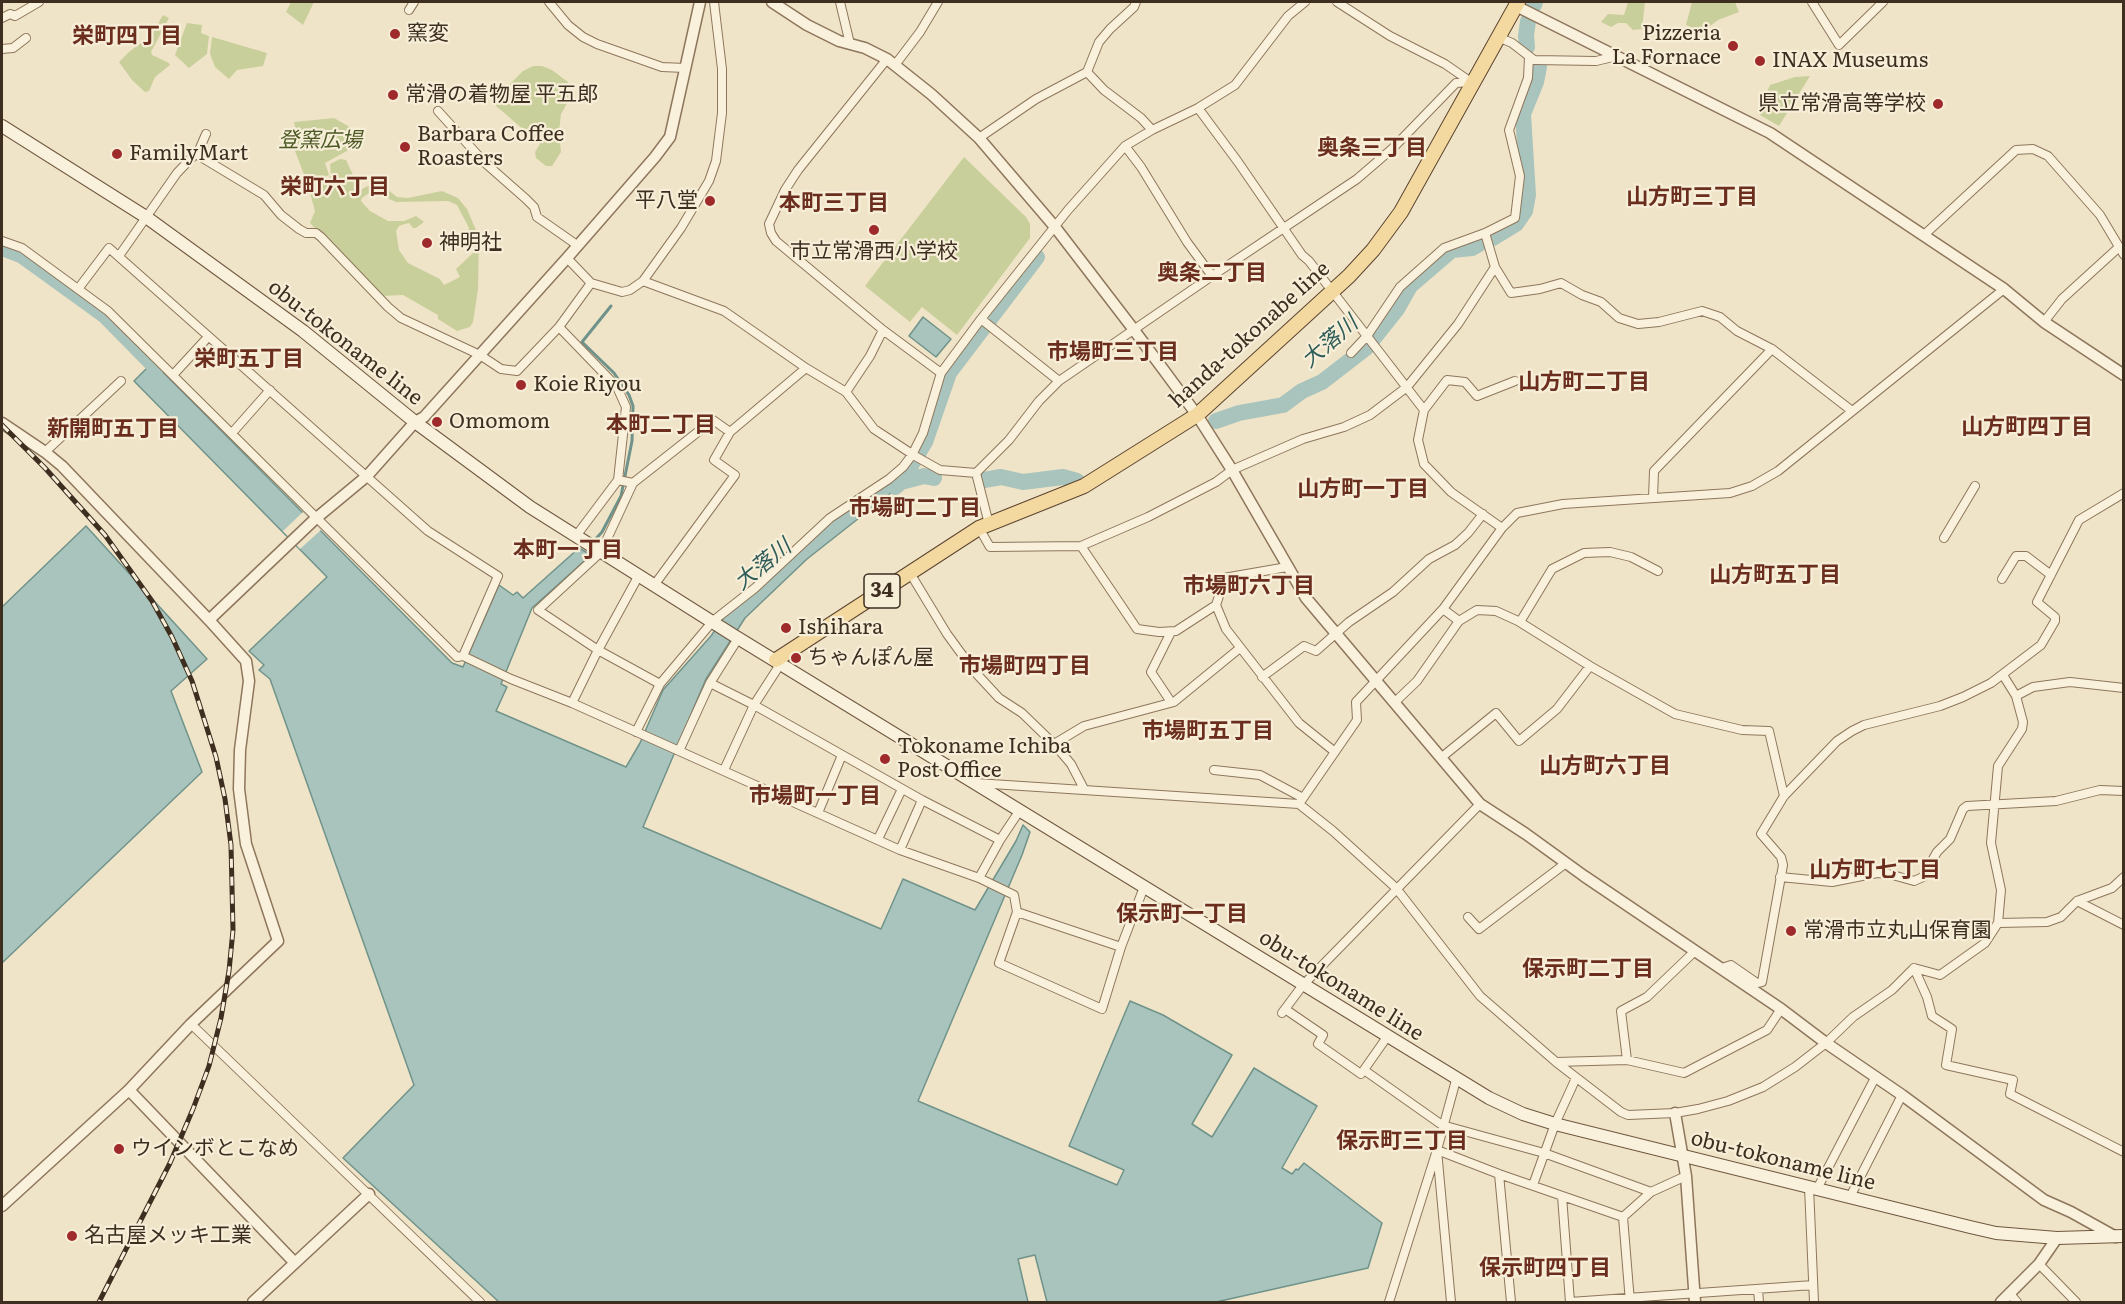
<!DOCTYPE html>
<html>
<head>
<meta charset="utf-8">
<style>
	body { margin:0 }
	#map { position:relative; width:2125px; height:1304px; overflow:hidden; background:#f0e4c8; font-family:Literata,serif }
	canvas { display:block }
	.frame { position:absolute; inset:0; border:3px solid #3d2e20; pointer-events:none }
</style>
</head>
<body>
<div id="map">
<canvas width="2125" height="1304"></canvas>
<div class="frame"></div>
</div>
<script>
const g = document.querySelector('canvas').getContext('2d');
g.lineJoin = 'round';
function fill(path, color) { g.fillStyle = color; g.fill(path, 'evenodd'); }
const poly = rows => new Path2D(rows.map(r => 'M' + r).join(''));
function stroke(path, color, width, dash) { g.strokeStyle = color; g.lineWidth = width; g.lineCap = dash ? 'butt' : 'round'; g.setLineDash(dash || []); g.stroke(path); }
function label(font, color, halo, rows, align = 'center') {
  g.font = font + ' Literata,"Noto Sans JP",serif'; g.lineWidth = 4.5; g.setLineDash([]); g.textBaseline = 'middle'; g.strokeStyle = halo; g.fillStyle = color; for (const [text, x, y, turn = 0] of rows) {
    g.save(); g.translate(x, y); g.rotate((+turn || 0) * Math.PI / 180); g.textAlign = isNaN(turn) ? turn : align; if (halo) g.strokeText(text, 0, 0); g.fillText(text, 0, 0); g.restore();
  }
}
const green = poly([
	[291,2,314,2,303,25,286,12],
	[1628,2,1645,2,1642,29,1633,30,1626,23,1618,23,1611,27,1601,22,1608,14,1624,15],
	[1692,2,1735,2,1739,12,1718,20,1702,32,1686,25],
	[163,15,169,18,151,52,152,55,169,63,170,65,155,77,149,91,145,92,132,80,119,62,130,51,151,36],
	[187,23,202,25,201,33,209,36,207,54,189,68,175,55],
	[212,37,267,53,263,66,237,70,229,79,215,67,210,54],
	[533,66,542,66,552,70,568,82,571,90,569,100,561,114,559,132,561,152,552,166,546,166,536,158,535,152,540,144,495,105,502,92,523,71],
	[1810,76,1779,126,1760,115,1764,99,1770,85,1795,77],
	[334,118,348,126,365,141,325,163,329,175,308,185,295,151,298,141,294,122],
	[964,157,1026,217,1030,224,1030,238,957,335,922,307,910,322,865,286],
	[340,159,346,160,360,190,380,180,388,190,397,197,408,198,442,191,458,198,467,209,479,237,478,289,473,322,470,327,457,331,438,319,438,315,403,295,382,296,310,223,315,211,309,189,331,176,330,164],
	[372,191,396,202,448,201,457,205,469,228,468,233,475,247,473,253,456,269,460,277,444,285,440,279,408,263,399,250,396,231,399,226,405,224,409,223,413,228,416,228,424,222,416,216,404,221,388,221,370,211,361,201,362,198]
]);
const water = poly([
	[923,317,951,339,936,357,909,336,923,317],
	[153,362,452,663,463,667,499,585,513,595,517,592,523,598,579,548,591,555,532,608,501,684,507,687,496,711,626,767,640,743,663,690,711,636,725,616,832,520,898,477,912,464,908,476,914,478,901,485,807,559,745,618,706,679,643,827,881,929,903,879,975,910,1016,841,1023,825,1030,832,1022,855,918,1101,1117,1185,1124,1170,1069,1146,1130,1001,1163,1015,1232,1055,1192,1124,1212,1137,1254,1068,1317,1106,1282,1168,1292,1174,1296,1169,1298,1170,1304,1163,1382,1223,1368,1268,1216,1302,1047,1302,1035,1255,1018,1259,1028,1302,499,1302,343,1158,414,1085,270,679,259,670,264,665,249,651,327,577,134,381,153,362],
	[86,526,207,659,171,691,202,772,2,963,2,607,86,526]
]);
const pier = poly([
	[303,512,321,530,300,549,283,531]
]);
const stream = poly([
	[592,543,602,532,621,496,632,441,633,406,629,395,614,373,582,342,611,306]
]);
const canal = poly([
	[2,251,20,258,103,318,158,374]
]);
const river = poly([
	[1534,5,1535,2],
	[1527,47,1526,36,1528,21],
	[1493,238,1516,224,1525,211,1528,195,1523,114,1536,82,1539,67,1534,64],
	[1216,421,1239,413,1283,405,1302,391,1322,382,1366,348,1397,309,1410,286,1452,250,1472,248,1479,244],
	[984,480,1001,477,1023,482,1063,477,1077,481],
	[901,482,925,442,949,373,1037,257],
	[895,487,901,482,924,476,934,478]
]);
const minor = poly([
	[549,2,568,25,583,37,597,44,662,67,685,68],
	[840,2,850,44],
	[1337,2,1390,36,1445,64,1471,82],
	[1812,2,1839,45,1883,2],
	[409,10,414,2],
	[2,18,10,14,15,16,39,2],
	[1498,37,1512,43,1534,60,1596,61,1617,56],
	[2,49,13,48,26,38],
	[887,59,798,170,785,190,769,224,771,233,776,241,883,330,941,373],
	[895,65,920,32,938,2],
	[1087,72,1104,90,1141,118,1152,130],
	[1198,108,1238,162,1302,255,1309,261,1424,410],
	[438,111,484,162,526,199,534,207,537,217,577,245],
	[979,138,1036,99,1087,72,1099,42,1110,29,1134,7,1136,2],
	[1125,146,1141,167,1187,242,1212,276],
	[196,154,264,195,281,215,299,229,306,233,316,233,321,237,388,307,401,318,480,355,501,369,517,371,559,327,591,283],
	[1485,233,1495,267,1511,293,1540,289,1561,283,1582,295,1601,302,1619,318,1638,324,1659,322,1702,311,1720,317,1737,331,1772,349,1852,411],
	[1924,235,2016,150,2033,149,2048,156,2100,215,2124,255],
	[2,241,22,248,108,311,457,657,463,656,511,679,572,703,900,850,979,878,1014,895,1017,912,1121,947,1144,887],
	[119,256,177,173,199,150,206,134],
	[567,258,591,283,622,292,630,290,643,281,681,228,709,181,716,161,722,113,722,69,714,2],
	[643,281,724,311,806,368,846,392,874,429,915,456,940,470,976,473,1009,440,1039,401,1059,381,1212,276,1357,179,1393,148,1456,83,1471,82],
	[78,289,109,248,428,531,498,576,463,656],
	[981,319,1059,381],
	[2044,322,2062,299,2118,248],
	[559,327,617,387,626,407,618,480,576,536],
	[1351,353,1367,336,1400,287,1444,248,1485,233,1515,218,1520,176,1509,130,1528,78,1529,57],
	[173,375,208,337],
	[846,392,870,356,883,330],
	[232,433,270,390],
	[45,452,121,381],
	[976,473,989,524],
	[618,480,633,483,713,420,730,432],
	[633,483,601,552,538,610,598,650,660,684],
	[1653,498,1654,471,1772,349],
	[979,528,990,547,1081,546,1148,517,1216,482,1232,470,1303,439,1344,427,1370,415,1407,387,1458,324,1495,267],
	[1502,528,1451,492,1424,464,1418,440,1424,410,1447,380,1465,382,1477,396,1515,381],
	[1944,538,1975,486],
	[1081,546,1137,629,1159,632,1176,631,1216,605,1219,596,1218,579,1287,567],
	[910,573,947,634,974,671,999,698,1022,713,1054,744,1071,764,1084,789],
	[2002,579,2016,556,2026,556,2051,575],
	[655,584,735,475,714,460,730,432,806,368],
	[1216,605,1226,629,1299,723,1335,752],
	[1443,609,1459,621],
	[1520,622,1552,569,1584,553,1610,552,1631,557,1658,571],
	[1262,677,1304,646,1316,651,1349,622,1393,592,1429,559,1455,545,1468,533,1483,514],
	[710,683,754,705,922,800,1000,840],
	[2016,696,2033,687,2070,682,2124,688],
	[1171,702,1151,672,1171,632],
	[1395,702,1417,681,1459,621,1477,610,1496,611,1518,621,1590,666,1675,714,1742,730,1769,731,1784,796],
	[572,703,598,650,639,575],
	[636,732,660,684,713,621,755,588,830,518,889,479,903,467,912,455,923,433,941,373,981,319,1068,210,1125,146,1152,130,1198,108,1235,85,1288,16,1305,2],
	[1054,744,1084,726,1174,702,1240,648],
	[679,751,710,683,739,637],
	[1442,757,1496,713,1519,741,1557,709,1590,666],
	[724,770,754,705,781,663],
	[1214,770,1260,775,1303,798],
	[976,783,1299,804,1333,831,1396,888,1480,996,1556,1062,1621,1112,1628,1115,1675,1113,1698,1109,1728,1101,1763,1087,1795,1067,1826,1043,1853,1017,1892,990,1914,968],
	[1299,804,1357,720,1356,702,1443,609,1502,528,1517,513,1563,504,1730,493,1752,486,1778,471,2004,289],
	[818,813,842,755],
	[878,839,902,789],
	[900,850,922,800],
	[1780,877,1832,882,1877,873,1889,874,1914,881,1923,877,1937,852,1950,839,1963,809,1967,806,2056,801,2100,790,2124,791],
	[979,878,1000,840,1020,810],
	[2077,901,2124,925],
	[1017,912,999,963,1102,1009,1121,947],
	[1468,917,1479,929,1566,863],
	[1998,923,2047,922,2061,917,2077,901,2112,888,2124,877],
	[1722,968,1731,965,1757,983,1762,982,1783,865,1781,857,1761,834,1784,796,1837,741,1852,731,1864,725,1940,706,1963,697,1991,683,2041,645,2055,621,2055,617,2037,602,2079,520,2124,493],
	[1914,968,1940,975,1985,943,1998,923,2001,890,1991,843,1998,766,2022,729,2023,722,2016,696,2003,675],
	[1914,968,1927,997,1932,1016,1952,1029,1946,1065,2013,1080,2010,1094,2124,1152],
	[1285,1009,1323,1035,1318,1044,1361,1074,1387,1037],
	[1282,1013,1303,985,1480,804],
	[191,1024,480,1302],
	[1627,1060,1621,1011,1647,997,1695,951],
	[1556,1062,1627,1060,1684,1073,1767,1030,1781,1009],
	[1364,1070,1442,1125,1544,1153,1651,1192],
	[1499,1174,1511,1302],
	[1533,1185,1555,1124,1576,1078],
	[1809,1187,1814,1302],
	[1817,1189,1876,1076],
	[1562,1196,1570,1302],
	[1850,1197,1902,1095],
	[2039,1264,2076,1302],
	[1758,1289,1759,1302],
	[2010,1294,2017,1302],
	[1389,1302,1437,1150,1456,1080],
	[1451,1302,1437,1150,1499,1174,1623,1217],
	[1570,1302,1813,1285],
	[1630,1302,1623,1217,1651,1192,1686,1176]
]);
const tertiary = poly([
	[772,2,807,25,839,41,865,48,887,59,931,94,979,138,1055,227,1134,330,1197,415,1232,470,1306,598,1480,804,1526,834,1584,876,1781,1009,1826,1043,1902,1095,2044,1200,2071,1212,2116,1237],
	[1516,6,1770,133,2004,289,2044,322,2124,375],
	[2,423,45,452,62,466,209,620,246,661,249,681,240,750,239,789,246,844,278,941,191,1024,129,1090,2,1206],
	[209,620,314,520,367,476,415,422,424,417,567,258,655,157,670,137,700,2],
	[129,1090,295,1263],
	[1675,1113,1686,1176,1695,1302],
	[253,1302,369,1194],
	[2001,1302,2039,1264,2057,1238]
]);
const secondary = poly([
	[2,126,146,217,303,331,415,422,530,507,733,635,1489,1098,1523,1114,1555,1124,1970,1227,1996,1233,2057,1238,2124,1236]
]);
const primary = poly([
	[776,660,979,528,1084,486,1197,415,1349,276,1373,250,1401,212,1518,2]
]);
const rail = poly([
	[2,425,45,468,105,535,152,601,172,637,192,681,216,757,225,799,231,845,233,930,229,971,221,1018,209,1066,193,1109,170,1163,99,1302]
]);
const markers = [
	[395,34,6,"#9e2a2b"],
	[1733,46,6,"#9e2a2b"],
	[1760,61,6,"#9e2a2b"],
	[393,95,6,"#9e2a2b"],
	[1938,104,6,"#9e2a2b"],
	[405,147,6,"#9e2a2b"],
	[117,154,6,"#9e2a2b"],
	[710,201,6,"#9e2a2b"],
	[874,230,6,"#9e2a2b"],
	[427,243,6,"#9e2a2b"],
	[521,385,6,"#9e2a2b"],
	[437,422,6,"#9e2a2b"],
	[786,628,6,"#9e2a2b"],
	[796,658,6,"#9e2a2b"],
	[885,759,6,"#9e2a2b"],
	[1791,931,6,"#9e2a2b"],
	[119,1149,6,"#9e2a2b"],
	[72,1236,6,"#9e2a2b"]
];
const shields = [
	[882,591,36]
];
const shieldNames = [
	["34",882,591]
];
const poiNames = [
	["窯変",407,34],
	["Pizzeria",1721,34,"right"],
	["La Fornace",1721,58,"right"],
	["INAX Museums",1772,61],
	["常滑の着物屋 平五郎",405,95],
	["県立常滑高等学校",1926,104,"right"],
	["Barbara Coffee",417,135],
	["Roasters",417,159],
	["FamilyMart",129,154],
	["平八堂",698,201,"right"],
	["神明社",439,243],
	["市立常滑西小学校",874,252,"center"],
	["Koie Riyou",533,385],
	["Omomom",449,422],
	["Ishihara",798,628],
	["ちゃんぽん屋",808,658],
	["Tokoname Ichiba",897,747],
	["Post Office",897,771],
	["常滑市立丸山保育園",1803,931],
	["ウインボとこなめ",131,1149],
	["名古屋メッキ工業",84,1236]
];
const parkNames = [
	["登窯広場",320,141]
];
const streetNames = [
	["handa-tokonabe line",1250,335,-42],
	["obu-tokoname line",345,343,38],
	["obu-tokoname line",1341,986,32],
	["obu-tokoname line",1783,1161,14]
];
const neighbourhoodNames = [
	["栄町四丁目",127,37],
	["奥条三丁目",1372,149],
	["栄町六丁目",335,188],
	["山方町三丁目",1692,198],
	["本町三丁目",834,204],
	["奥条二丁目",1212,274],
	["市場町三丁目",1113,353],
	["栄町五丁目",249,360],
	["山方町二丁目",1584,383],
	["本町二丁目",661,426],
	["山方町四丁目",2027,428],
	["新開町五丁目",113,430],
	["山方町一丁目",1363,490],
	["市場町二丁目",915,509],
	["本町一丁目",568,551],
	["山方町五丁目",1775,576],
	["市場町六丁目",1249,587],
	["市場町四丁目",1025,667],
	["市場町五丁目",1208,732],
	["山方町六丁目",1605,767],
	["市場町一丁目",815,797],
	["山方町七丁目",1875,871],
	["保示町一丁目",1182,915],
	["保示町二丁目",1588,970],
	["保示町三丁目",1402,1142],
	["保示町四丁目",1545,1269]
];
const waterNames = [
	["大落川",1330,342,-41],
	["大落川",763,565,-39]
];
fill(green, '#c9cf9b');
fill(water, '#a9c4bc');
stroke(water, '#6f938a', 1.5);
fill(pier, '#f0e4c8');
stroke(stream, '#6f938a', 3);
stroke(canal, '#a9c4bc', 10);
stroke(river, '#a9c4bc', 16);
stroke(minor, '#8d765c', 10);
stroke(tertiary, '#8d765c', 13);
stroke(secondary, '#6f573f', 14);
stroke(primary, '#5b4430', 16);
stroke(minor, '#faf1dc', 8);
stroke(tertiary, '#faf1dc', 10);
stroke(secondary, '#faf1dc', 12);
stroke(primary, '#f3d9a0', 14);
stroke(rail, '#3d2e20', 5);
stroke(rail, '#f7eed8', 3, [9]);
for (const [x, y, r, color] of markers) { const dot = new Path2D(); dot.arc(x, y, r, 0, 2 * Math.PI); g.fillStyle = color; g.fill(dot); stroke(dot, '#f7eed8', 2); }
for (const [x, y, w] of shields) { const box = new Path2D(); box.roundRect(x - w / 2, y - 17, w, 34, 4.5); g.fillStyle = '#f7eed8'; g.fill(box); stroke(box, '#3d2e20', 1.5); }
label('bold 20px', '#3d2e20', null, shieldNames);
label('21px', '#3d2e20', '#f7eed8', poiNames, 'left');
label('italic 21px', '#4d5a26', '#f7eed8', parkNames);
label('21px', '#3d2e20', '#f7eed8', streetNames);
label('bold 22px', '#6b2e1e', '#f7eed8', neighbourhoodNames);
label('italic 22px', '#2f5d5a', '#f7eed8', waterNames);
</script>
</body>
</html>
